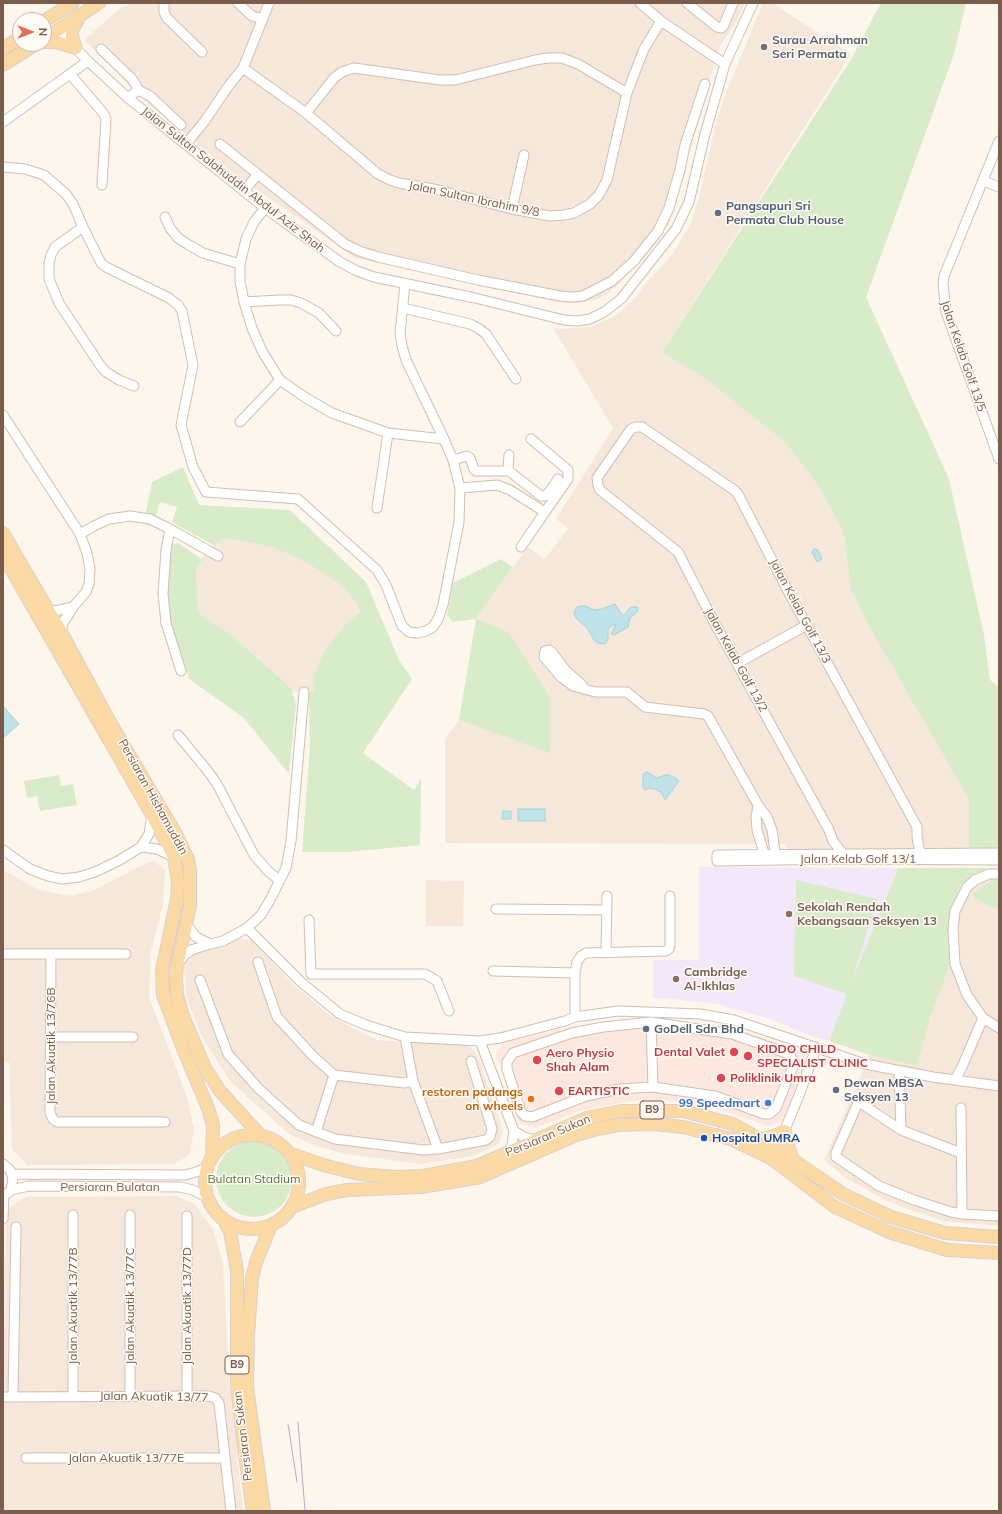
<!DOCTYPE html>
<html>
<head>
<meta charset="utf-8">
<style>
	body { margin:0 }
	#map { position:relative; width:1002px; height:1514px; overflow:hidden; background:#fdf6ec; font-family:Mulish,sans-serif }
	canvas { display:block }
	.frame { position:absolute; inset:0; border:4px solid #7a5c4d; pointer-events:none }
	.north { position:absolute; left:12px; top:12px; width:40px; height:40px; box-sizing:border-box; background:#fffaf3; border:1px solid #cabbb1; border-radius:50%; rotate:90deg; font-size:11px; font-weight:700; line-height:16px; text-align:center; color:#7a5c4d }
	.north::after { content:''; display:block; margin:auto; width:14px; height:18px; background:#e76f51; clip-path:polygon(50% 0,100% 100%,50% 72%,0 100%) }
</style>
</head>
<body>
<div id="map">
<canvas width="1002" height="1514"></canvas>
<div class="frame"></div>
<div class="north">N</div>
</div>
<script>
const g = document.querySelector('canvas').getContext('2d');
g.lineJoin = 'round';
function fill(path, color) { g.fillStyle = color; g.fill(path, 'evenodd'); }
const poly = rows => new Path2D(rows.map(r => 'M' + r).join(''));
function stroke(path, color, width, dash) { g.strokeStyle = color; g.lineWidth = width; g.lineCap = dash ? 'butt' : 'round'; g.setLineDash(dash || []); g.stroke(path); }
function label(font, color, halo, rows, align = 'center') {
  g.font = font + ' Mulish,sans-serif'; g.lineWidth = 3; g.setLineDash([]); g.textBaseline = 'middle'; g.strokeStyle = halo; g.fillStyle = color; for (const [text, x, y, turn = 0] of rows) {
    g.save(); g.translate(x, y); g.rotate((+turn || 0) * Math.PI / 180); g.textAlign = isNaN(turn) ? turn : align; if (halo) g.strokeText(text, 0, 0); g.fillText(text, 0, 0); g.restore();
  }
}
const residential = poly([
	[130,3,745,3,737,20,719,48,669,225,620,283,608,293,595,300,578,303,562,303,355,258,232,172,141,98,127,83,84,40,115,13],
	[763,3,772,3,851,54,662,352,707,380,785,442,818,485,843,531,851,589,867,623,969,800,969,850,788,849,785,844,445,843,445,739,459,720,550,752,508,632,476,618,528,547,545,559,568,528,556,519,613,428,553,328,561,329,591,327,617,315,636,297,646,283,672,255,690,225,699,198,716,123,726,93],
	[226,538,272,547,306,562,344,587,357,604,360,612,346,623,314,675,314,692,294,692,293,690,237,640,198,612,196,567,203,560,201,559,221,539],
	[154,861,165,870,163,904,151,951,149,997,187,1097,194,1129,190,1154,175,1164,27,1165,12,1149,9,1062,3,1062,3,870,39,890,69,896,93,891,144,864],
	[989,868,999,868,999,1226,943,1221,893,1204,847,1179,824,1160,870,1055,917,1066,932,1012,959,887,964,882,974,874],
	[426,880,464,881,463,926,426,926],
	[238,938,253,941,291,983,327,1013,354,1029,377,1040,418,1043,468,1043,478,1056,503,1130,499,1144,472,1156,421,1164,346,1154,315,1146,289,1134,230,1081,203,1039,187,1000,184,967,194,954],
	[176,1196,195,1204,213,1230,223,1263,230,1389,243,1511,3,1511,3,1389,6,1210,25,1197]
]);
const commercial = poly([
	[653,1017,737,1029,803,1052,806,1060,784,1121,768,1126,707,1105,667,1100,630,1101,582,1110,535,1128,519,1123,496,1054,502,1043,571,1027]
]);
const education = poly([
	[699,867,898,868,829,1041,803,1033,770,1019,717,1004,663,998,653,998,653,960,699,960]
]);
const green = poly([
	[881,3,966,3,954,54,866,297,949,479,984,635,990,680,999,687,999,849,969,850,969,800,867,623,851,589,843,531,818,485,785,442,707,380,662,352,850,61],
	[183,467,199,505,290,510,366,582,399,660,412,679,363,753,414,790,421,779,420,845,347,852,302,852,310,747,309,692,314,691,314,675,324,652,346,623,360,612,357,604,344,587,306,562,272,547,226,538,221,539,215,546,172,522,177,507,160,502,156,516,146,512,152,482],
	[178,543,203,560,196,568,198,612,237,640,293,690,292,691,296,704,289,774,243,717,189,679,185,665,182,666,167,614,167,572,171,545],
	[501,559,513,567,476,618,508,632,550,697,550,753,459,720,476,619,453,622,447,615,453,583],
	[59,775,61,786,73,784,77,805,40,811,37,796,27,798,24,781],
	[898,868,989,868,974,874,964,882,959,887,954,910,952,959,932,1012,917,1066,870,1055,829,1041,847,994,794,976,796,880,877,899,851,984],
	[995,880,999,881,999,910,993,908,971,895,986,884],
	'216 1179a38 38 0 1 1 76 0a38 38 0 1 1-76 0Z'
]);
const water = poly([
	[814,549,818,550,822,559,817,562,812,552,814,549],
	[615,604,621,614,624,615,631,607,636,607,638,608,638,611,630,618,628,627,614,635,611,634,616,625,613,625,608,629,608,639,605,644,598,643,594,640,588,629,576,618,574,613,576,608,580,606,585,606,595,610,602,609,615,604],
	[4,707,19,724,3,738,3,708,4,707],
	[647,772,657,778,665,775,669,775,675,778,679,781,665,800,662,793,655,789,650,788,645,790,643,788,643,774,647,772],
	[518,809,545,809,545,821,518,821,518,809],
	[503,811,511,811,511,819,502,819,503,811]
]);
const minor = poly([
	[164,3,164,12,167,18,202,52],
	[238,3,252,16,263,19],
	[640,3,661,21,725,64],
	[687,3,717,27,721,28,723,27,733,3],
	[58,30,88,61,128,98,265,208,340,262,357,271,374,277,475,298,564,320,577,321,590,319,604,312,621,299,676,229,689,202,705,134,725,64,753,3],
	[101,49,132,79,136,85,138,90,128,98],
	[243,68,306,113,378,174,390,180,399,183,434,189,512,209,550,216,564,215,574,213,590,204,599,195,607,180,627,93,644,49,661,21],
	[70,74,104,114,106,119,102,185],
	[138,90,150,96,181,125],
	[306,113,334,78,342,72,354,68,440,80,455,80,535,60,548,58,562,58,578,64,627,93],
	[3,122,88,61],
	[999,141,944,276,943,284,946,312,999,459],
	[186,144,204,122,230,84,243,68,269,3],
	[220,144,345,244,359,251,378,257,478,280,560,296,572,297,583,296,612,281,634,261,658,231,669,208,680,170,685,145,705,84],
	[3,167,25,169,44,175,66,194,73,204,83,227,101,263,106,267,169,298,178,305,182,311,193,365,181,425,193,467,206,492,298,499,377,570,386,585,402,626,409,632,417,633,426,631,433,627,438,619,443,605,459,522,460,488,453,460,444,439,406,360,402,346,400,333,405,284],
	[984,181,999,187],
	[244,191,257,175],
	[265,208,254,222,246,239,240,264,240,281,244,302,252,328,262,351,280,380,306,398,332,413,388,433,444,439],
	[512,209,524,155],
	[165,217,170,228,178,238,189,245,203,253,240,264],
	[83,227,55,247,51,255,49,263,49,279,59,303,100,365,106,372,119,380,134,386],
	[244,302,279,300,291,300,301,303,319,313,336,331],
	[403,308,470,324,478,328,486,334,516,379],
	[3,415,80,534,87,553,90,569,89,584,86,592,73,607,63,623,61,632],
	[240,422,280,380],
	[453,460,467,456,470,458,474,469,476,471,509,471,541,496,545,496,550,491,558,479],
	[508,471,509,455],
	[460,488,497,485,510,490,545,512,568,479,568,470,531,439],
	[377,508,388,433],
	[170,529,166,550,163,594,166,623,181,671],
	[80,534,94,526,109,519,130,516,150,519,170,529,218,556],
	[521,547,545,512],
	[48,611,59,610,73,607],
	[738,663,807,625],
	[584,688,581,684,566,671,552,652,549,650,545,651,544,657,561,677,573,686,595,692,627,692,645,707,704,714,708,716,758,805,767,817,772,830,776,859],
	[178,735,207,770,217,784,254,855,268,871,279,880],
	[758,805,756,817,757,830,766,860],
	[141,847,157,849,174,857],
	[3,850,30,869,48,876,62,879,79,877,95,872,118,861,141,847,149,834,152,815],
	[999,853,717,855,717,861,844,859,999,860],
	[844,859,843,854,833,841,829,830,713,620,678,552,600,490,598,485,597,478,631,429,636,427,642,427,734,490,738,494,788,591,917,827,917,837,921,859],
	[999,874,989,874,975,880,967,887,955,911,953,928,955,964,967,995,983,1018,999,1028],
	[496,909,607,910],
	[309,920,311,974],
	[187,925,196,937,210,944],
	[247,928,301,982,340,1014,366,1025,405,1037,480,1041,500,1038,565,1021,575,1017,618,1011,700,1014,734,1020,865,1064,933,1077,999,1086],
	[606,952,607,896],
	[3,954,126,954],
	[51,955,50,1113,53,1119,57,1122,165,1122],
	[258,962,277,1017,313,1056,334,1075,404,1083,413,1081],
	[178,964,185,955,191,950,210,944,223,941,247,928,261,915,270,900,286,868,291,841,304,692],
	[493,971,575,973],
	[311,974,425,974,437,981,449,1011],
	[200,980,228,1054,258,1088,299,1125,335,1139,423,1150,438,1149,486,1140,490,1137,492,1129,471,1061],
	[575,1017,575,973,577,962,581,956,586,953,666,951,669,949,670,945,670,896],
	[651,1022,732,1034,789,1054,793,1061,793,1066,776,1108,769,1114,764,1114,715,1096,653,1087,619,1089,586,1096,532,1117,525,1116,521,1112,507,1069,507,1062,513,1053,572,1033,603,1027,651,1022],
	[651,1022,653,1087],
	[51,1037,133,1037],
	[405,1037,413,1081,438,1149],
	[480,1041,514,1131,511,1152],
	[899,1071,901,1130],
	[955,1080,962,1067,983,1018],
	[961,1108,962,1214],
	[514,1131,524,1137,536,1140],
	[316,1132,334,1075],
	[777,1149,800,1093,816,1048],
	[961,1153,901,1130,862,1104,859,1104,857,1105,836,1153,836,1157,879,1186,914,1200,951,1212,962,1214,999,1216],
	[3,1164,10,1170,13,1178,11,1190,3,1197],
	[13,1174,185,1175,196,1172,207,1168],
	[11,1190,29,1186,180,1187,193,1190,208,1198],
	[73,1215,73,1397],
	[130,1215,130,1396],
	[3,1219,4,1196],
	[187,1396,187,1216],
	[3,1397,209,1396,215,1398,219,1403,231,1511],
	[13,1397,16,1227],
	[26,1458,225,1458]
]);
const major = poly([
	[44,21,73,3],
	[44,39,99,3],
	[44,42,56,42,76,48],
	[76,48,72,37,72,31,79,17],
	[3,49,20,37],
	[3,65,36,44],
	[3,533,61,632,110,722,176,834,188,859,190,871,190,906,177,965,176,978,177,995,183,1016,205,1068,220,1091,260,1135],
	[3,555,152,815,174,857,178,882,177,899,162,970,163,995,182,1046,208,1108,213,1125,212,1158],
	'205 1182a47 47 0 1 1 94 0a47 47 0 1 1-94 0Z',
	[760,1139,774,1136,785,1131,787,1143,793,1160],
	[289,1153,323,1165,359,1174,395,1177,423,1176,477,1166,587,1118,621,1111,683,1111,733,1124,777,1149,843,1194,891,1217,945,1233,999,1237],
	[292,1207,326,1194,347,1190,422,1187,480,1177,576,1135,597,1129,619,1125,654,1124,683,1127,731,1139,760,1153,772,1159,835,1207,889,1232,947,1250,999,1253],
	[224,1220,230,1232,237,1270,237,1386,243,1441,253,1511],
	[264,1511,247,1387,248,1336,252,1278,256,1262,271,1225]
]);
const tram = poly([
	[298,1422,305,1511],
	[288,1424,297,1482]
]);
const markers = [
	[764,47,4,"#6b7280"],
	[718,213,4,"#5c6f8a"],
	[789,914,4,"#8d6e63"],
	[676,979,4,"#8d6e63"],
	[646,1029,4,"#5c6f8a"],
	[734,1052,5,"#e0444e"],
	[748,1056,5,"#e0444e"],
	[537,1060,5,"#e0444e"],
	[721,1078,5,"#e0444e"],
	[836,1090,4,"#5c6f8a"],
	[559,1091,5,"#e0444e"],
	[531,1099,4,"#e8710a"],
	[768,1103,4,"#3f7fe0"],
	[704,1138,4,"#1a4fb4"]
];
const shields = [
	[652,1110,24],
	[237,1365,24]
];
const shieldNames = [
	["B9",652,1110],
	["B9",237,1365]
];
const worshipNames = [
	["Surau Arrahman",772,40],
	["Seri Permata",772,54]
];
const streetNames = [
	["Jalan Sultan Salahuddin Abdul Aziz Shah",233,180,38],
	["Jalan Sultan Ibrahim 9/8",474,199,12],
	["Jalan Kelab Golf 13/5",963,356,71],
	["Jalan Kelab Golf 13/3",800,611,62],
	["Jalan Kelab Golf 13/2",736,660,61],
	["Persiaran Hishamuddin",153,797,61],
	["Jalan Kelab Golf 13/1",858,859],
	["Jalan Akuatik 13/76B",51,1046,-90],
	["Persiaran Sukan",548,1136,-23],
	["Persiaran Bulatan",110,1187],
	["Jalan Akuatik 13/77B",73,1306,-90],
	["Jalan Akuatik 13/77C",130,1306,-90],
	["Jalan Akuatik 13/77D",187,1306,-90],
	["Jalan Akuatik 13/77",154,1397,1],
	["Persiaran Sukan",243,1436,-97],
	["Jalan Akuatik 13/77E",126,1458]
];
const serviceNames = [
	["Pangsapuri Sri",726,206],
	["Permata Club House",726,220],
	["GoDell Sdn Bhd",654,1029],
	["Dewan MBSA",844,1083],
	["Seksyen 13",844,1097]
];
const educationNames = [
	["Sekolah Rendah",797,907],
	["Kebangsaan Seksyen 13",797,921],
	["Cambridge",684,972],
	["Al-Ikhlas",684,986]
];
const healthNames = [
	["KIDDO CHILD",757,1049],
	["SPECIALIST CLINIC",757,1063],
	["Dental Valet",725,1052,"right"],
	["Aero Physio",546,1053],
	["Shah Alam",546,1067],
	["Poliklinik Umra",730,1078],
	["EARTISTIC",568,1091]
];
const foodNames = [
	["restoren padangs",523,1092],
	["on wheels",523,1106]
];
const shopNames = [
	["99 Speedmart",760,1103]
];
const transitNames = [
	["Hospital UMRA",712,1138]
];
const parkNames = [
	["Bulatan Stadium",254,1179]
];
fill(residential, '#f5e8da');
fill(commercial, '#fde8e0');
fill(education, '#f3e8fa');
fill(green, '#d8ecc9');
fill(water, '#bfe3e8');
stroke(water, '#a5d3da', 1);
stroke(minor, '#d1beb0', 11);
stroke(major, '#dad1cd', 14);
stroke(minor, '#fff', 9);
stroke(major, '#fbd9a5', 12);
stroke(tram, '#b9a8c9', 1);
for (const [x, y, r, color] of markers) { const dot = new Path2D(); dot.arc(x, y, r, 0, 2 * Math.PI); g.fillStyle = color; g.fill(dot); stroke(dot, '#fffaf3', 1.5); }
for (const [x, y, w] of shields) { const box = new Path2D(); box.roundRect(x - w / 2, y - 9, w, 18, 3); g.fillStyle = '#fffaf3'; g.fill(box); stroke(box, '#7a5c4d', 1); }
label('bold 11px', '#7a5c4d', null, shieldNames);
label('bold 12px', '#5b616d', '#fffaf3', worshipNames, 'left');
label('12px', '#7a5c4d', '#fffaf3', streetNames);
label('bold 12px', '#4e5e75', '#fffaf3', serviceNames, 'left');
label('bold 12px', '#785e54', '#fffaf3', educationNames, 'left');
label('bold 12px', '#be3a42', '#fffaf3', healthNames, 'left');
label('bold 12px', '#c56008', '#fffaf3', foodNames, 'right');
label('bold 12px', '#366cbe', '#fffaf3', shopNames, 'right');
label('bold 12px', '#164399', '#fffaf3', transitNames, 'left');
label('12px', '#537a41', '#fffaf3', parkNames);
</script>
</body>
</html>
